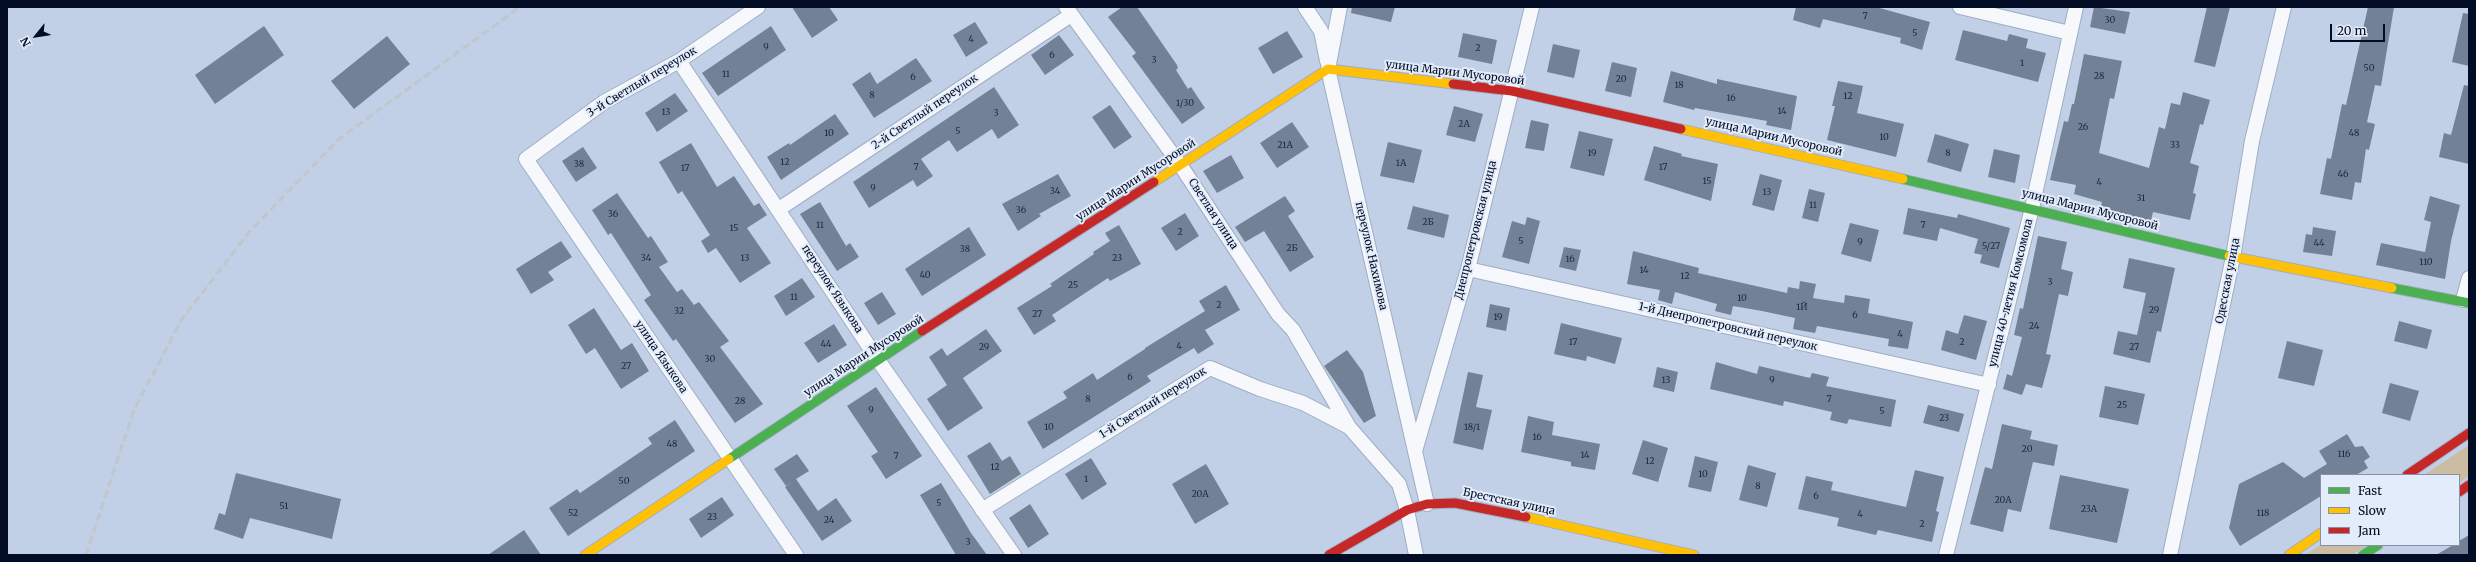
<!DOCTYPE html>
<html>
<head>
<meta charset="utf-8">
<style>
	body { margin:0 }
	#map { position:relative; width:2476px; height:562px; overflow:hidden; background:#c1d0e6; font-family:Merriweather,serif }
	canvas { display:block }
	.frame { position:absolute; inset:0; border:8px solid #020c24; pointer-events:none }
	.legend { position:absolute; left:2320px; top:474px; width:140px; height:72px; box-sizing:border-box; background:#e3ecfa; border:1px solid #8992a4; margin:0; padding:5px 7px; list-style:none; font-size:12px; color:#020c24 }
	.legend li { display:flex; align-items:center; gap:8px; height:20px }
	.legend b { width:20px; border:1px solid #8992a4 }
	.north { position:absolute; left:16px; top:16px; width:40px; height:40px; -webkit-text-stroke:3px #e3ecfa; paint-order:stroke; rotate:240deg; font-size:11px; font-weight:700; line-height:16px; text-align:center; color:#020c24 }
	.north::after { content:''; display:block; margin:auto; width:14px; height:18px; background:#020c24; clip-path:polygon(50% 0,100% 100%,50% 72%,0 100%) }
	.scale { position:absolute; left:2330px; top:24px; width:55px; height:18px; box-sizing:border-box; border:2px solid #020c24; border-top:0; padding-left:5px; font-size:12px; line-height:14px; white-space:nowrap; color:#020c24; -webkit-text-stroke:3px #e3ecfa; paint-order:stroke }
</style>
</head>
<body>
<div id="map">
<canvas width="2476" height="562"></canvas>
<div class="frame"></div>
<ul class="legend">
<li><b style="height:5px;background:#4caf50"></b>Fast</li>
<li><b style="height:5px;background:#ffc107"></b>Slow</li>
<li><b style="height:5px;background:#c62828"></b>Jam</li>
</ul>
<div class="north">N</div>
<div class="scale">20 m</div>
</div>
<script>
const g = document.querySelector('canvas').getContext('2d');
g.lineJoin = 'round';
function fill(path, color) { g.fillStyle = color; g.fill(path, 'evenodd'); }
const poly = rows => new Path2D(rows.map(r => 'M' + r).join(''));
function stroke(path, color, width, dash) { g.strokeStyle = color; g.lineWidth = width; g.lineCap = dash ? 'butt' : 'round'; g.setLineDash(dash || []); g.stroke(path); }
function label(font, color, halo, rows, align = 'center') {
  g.font = font + ' Merriweather,serif'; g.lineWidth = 4; g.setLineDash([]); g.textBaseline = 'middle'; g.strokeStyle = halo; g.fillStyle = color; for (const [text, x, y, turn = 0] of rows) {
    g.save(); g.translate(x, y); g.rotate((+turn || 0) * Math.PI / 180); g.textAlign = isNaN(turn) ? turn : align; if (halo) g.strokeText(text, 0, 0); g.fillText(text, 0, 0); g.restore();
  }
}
const green = poly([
	[2469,445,2469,476,2459,483,2459,475,2424,475],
	[2321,545,2367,545,2352,555,2305,555]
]);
const building = poly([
	[792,7,829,7,838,20,812,38],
	[1122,7,1137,7,1177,65,1178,68,1176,70,1188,89,1191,87,1205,108,1182,124,1132,56,1136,53,1108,17],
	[1352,7,1395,7,1391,22,1351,13],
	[1796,7,1876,7,1930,22,1922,50,1900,43,1901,38,1823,19,1820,28,1793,20],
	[2094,7,2130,12,2125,34,2090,27],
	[2207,7,2230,7,2215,67,2194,62],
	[2368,7,2394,7,2381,86,2375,85,2367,122,2375,124,2369,150,2366,149,2361,183,2355,182,2352,200,2320,194,2327,158,2331,159,2342,104,2346,105],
	[2463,13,2469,14,2469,66,2452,62],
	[975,22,988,43,966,57,953,35],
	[264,26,284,55,215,104,195,75],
	[771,26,786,50,718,96,702,73],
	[1963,30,2007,41,2009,34,2028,39,2026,48,2046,53,2038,82,1955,60],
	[1287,31,1303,57,1273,74,1258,48],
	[1463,33,1497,40,1492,64,1458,57],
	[1059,35,1074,55,1045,75,1031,55],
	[387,36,410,64,354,109,331,81],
	[1553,44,1580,50,1574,78,1547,72],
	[2084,54,2122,61,2114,99,2110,98,2099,153,2149,168,2159,127,2165,129,2171,103,2180,105,2183,92,2210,100,2203,125,2200,124,2190,163,2199,166,2193,193,2196,194,2190,220,2153,212,2150,225,2120,218,2100,210,2102,202,2074,194,2076,185,2050,180,2064,121,2068,122,2072,104,2074,104],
	[916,58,932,81,874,118,852,84,870,72,877,84],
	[1612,62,1637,68,1631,97,1605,91],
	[1671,71,1717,84,1717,79,1797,96,1791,130,1766,125,1767,121,1695,108,1694,110,1663,102],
	[1838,81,1863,86,1857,113,1904,124,1896,157,1827,140,1835,106,1832,106],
	[2464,85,2469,86,2469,164,2439,157,2444,133,2451,135],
	[994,87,1019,125,998,139,992,129,957,152,949,140,921,159,933,176,917,187,913,180,869,208,853,182],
	[675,93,688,111,657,132,645,113],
	[1110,105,1132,137,1114,149,1092,117],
	[1454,106,1483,114,1475,142,1446,135],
	[835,114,849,134,781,180,767,157,789,143,790,145],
	[1531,120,1549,124,1544,151,1525,148],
	[1292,122,1309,147,1277,168,1260,143],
	[1579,131,1613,139,1604,176,1570,168],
	[1935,134,1969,144,1961,172,1927,162],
	[1388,142,1422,150,1414,183,1380,176],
	[691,143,717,187,734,176,754,206,759,203,767,215,747,228,771,263,740,283,716,248,708,253,701,241,710,235,682,191,678,194,659,162],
	[1654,146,1682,154,1681,156,1718,164,1711,201,1644,180],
	[583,147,597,168,576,182,562,161],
	[1994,149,2020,155,2015,183,1988,177],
	[1231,155,1244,178,1217,193,1203,171],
	[1058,174,1071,196,1039,214,1041,216,1018,231,1002,204],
	[1760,174,1782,180,1774,211,1752,205],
	[1809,189,1825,193,1818,222,1802,218],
	[617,193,648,238,651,236,668,262,659,267,677,292,682,289,694,305,699,302,729,341,720,347,763,404,735,423,676,339,673,341,644,300,651,295,611,233,608,235,592,210],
	[1285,196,1295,211,1288,216,1314,257,1290,272,1264,231,1245,242,1235,227],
	[2430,196,2460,205,2451,241,2445,279,2376,265,2381,243,2425,252,2431,222,2424,220],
	[820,202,846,246,850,243,859,257,837,271,800,214],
	[1413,206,1449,215,1444,238,1407,229],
	[1908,208,1957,218,1958,214,2010,228,1999,268,1980,263,1982,255,1974,253,1978,239,1940,228,1937,241,1903,234],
	[1185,213,1199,236,1176,251,1161,228],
	[1527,217,1540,221,1529,264,1502,257,1512,221,1525,225],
	[1850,223,1879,230,1871,262,1841,254],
	[1119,225,1141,264,1110,281,1108,278,1052,315,1056,321,1034,335,1017,308,1052,286,1050,284,1094,254,1093,252,1110,241,1105,233],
	[969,227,986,255,922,296,905,269],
	[2313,227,2336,231,2332,256,2303,252,2306,234,2312,235],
	[2038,236,2067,242,2061,269,2073,272,2068,296,2059,294,2046,354,2051,355,2042,388,2026,384,2022,395,2003,389,2007,374,2012,376,2022,337,2014,335,2020,308,2023,309],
	[561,241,572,257,548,272,554,280,531,294,516,269],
	[1564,247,1581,250,1576,271,1559,267],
	[1633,251,1699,268,1698,273,1787,293,1788,287,1799,289,1800,281,1816,284,1813,298,1844,303,1845,295,1870,299,1868,313,1913,322,1908,349,1888,346,1889,339,1817,326,1815,333,1793,329,1795,318,1762,311,1733,306,1731,315,1715,311,1717,304,1675,292,1672,304,1658,300,1660,290,1627,284],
	[2129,258,2175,268,2161,332,2157,331,2150,363,2113,354,2118,331,2137,335,2146,293,2123,288],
	[802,278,815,297,786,316,774,296],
	[1226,285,1240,310,1205,330,1214,344,1198,354,1194,348,1147,376,1151,381,1043,449,1027,422,1067,398,1063,392,1093,373,1097,380,1145,349,1145,348,1205,311,1199,301],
	[882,292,896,314,878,325,864,303],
	[1490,304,1510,308,1506,331,1486,327],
	[594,308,621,350,632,343,649,371,621,389,595,348,586,354,568,325],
	[1964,315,1987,321,1976,360,1941,350,1946,330,1958,334],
	[2399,321,2432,330,2427,349,2394,341],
	[1561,323,1622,338,1615,364,1587,356,1586,361,1554,354],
	[834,324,847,345,818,363,804,343],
	[986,329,1002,351,963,378,983,408,948,431,927,399,947,385,929,357,942,348,947,356],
	[2287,341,2323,350,2314,386,2278,378],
	[1347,350,1363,372,1376,416,1364,423,1324,366],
	[1716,362,1757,374,1759,366,1810,378,1812,373,1829,377,1826,386,1896,400,1891,427,1849,419,1847,424,1830,420,1832,412,1784,401,1783,406,1710,389],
	[1657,367,1678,372,1674,392,1653,387],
	[1468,372,1483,375,1476,407,1492,410,1483,450,1453,443],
	[2390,383,2419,391,2410,421,2382,413],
	[2105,386,2145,394,2138,425,2099,417],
	[876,387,922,456,886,479,871,456,878,452,847,406],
	[1928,405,1964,414,1959,432,1923,423],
	[1528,416,1554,422,1552,435,1600,444,1595,470,1571,466,1571,462,1521,452],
	[675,420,695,451,568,536,549,508,577,489,580,493,652,444,648,438],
	[2002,424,2032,431,2030,439,2058,445,2054,466,2033,462,2021,512,2008,509,2003,532,1970,524,1985,467,1992,469],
	[2347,434,2355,447,2363,446,2370,457,2364,461,2368,468,2356,475,2321,475,2321,496,2240,546,2229,528,2239,484,2283,462,2304,478,2327,464,2319,451],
	[1643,440,1668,448,1658,482,1632,474],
	[990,442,1002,461,1010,456,1021,474,990,494,967,456],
	[797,454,809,471,796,479,818,511,836,498,852,521,822,541,785,487,794,481,786,486,774,469],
	[1695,456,1718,462,1711,492,1688,487],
	[1091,458,1107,484,1082,500,1065,474],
	[1206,464,1229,504,1195,524,1172,484],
	[1748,465,1776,473,1767,507,1739,500],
	[1915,470,1944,477,1936,511,1939,512,1932,542,1878,530,1876,535,1837,526,1839,518,1798,509,1806,476,1833,482,1831,490,1906,507],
	[236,473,341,499,332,539,250,518,243,539,214,529,219,513,225,515],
	[2060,475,2129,489,2117,543,2049,529],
	[941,483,971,533,987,555,956,555,920,495],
	[722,497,734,515,701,538,689,519],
	[1030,504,1049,534,1028,548,1009,518],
	[524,530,541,555,488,555],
	[2469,535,2469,555,2436,555,2453,545,2459,545,2459,541]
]);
const street = poly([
	[758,7,679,61,604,102,526,159,796,555],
	[1066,7,1181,166,1278,314,1293,330,1349,427],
	[1305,7,1321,31,1327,61],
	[1340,7,1328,69,1427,504],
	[1960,7,2070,33],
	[679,61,878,360,1014,555],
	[779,209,1071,15],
	[1468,269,1989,385],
	[2463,300,2469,278],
	[1415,451,1468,269,1532,7],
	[982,510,1210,368,1260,389,1303,403,1349,427,1399,484,1407,510,1416,555],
	[1946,555,2032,208,2076,7],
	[2170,555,2233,257,2252,141,2284,7]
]);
const fast = poly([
	[1903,179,2229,256],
	[2392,288,2469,303],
	[729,459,922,331],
	[2363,555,2378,545]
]);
const slow = poly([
	[1681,129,1903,179],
	[1154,182,1328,69,1453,84],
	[2229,256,2392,288],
	[1526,517,1694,555],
	[585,555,729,459],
	[2289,555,2321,533]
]);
const jam = poly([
	[1453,84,1512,91,1681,129],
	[922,331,1154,182],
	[2407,475,2469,433],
	[2459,492,2469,485],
	[1329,555,1407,510,1427,504,1455,503,1526,517]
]);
const rail = poly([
	[86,555,134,410,182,319,251,230,339,139,520,7]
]);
const numberNames = [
	["7",1865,16],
	["30",2110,20],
	["5",1915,33],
	["4",971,39],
	["9",766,47],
	["2",1478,48],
	["6",1052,55],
	["3",1154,60],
	["1",2022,63],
	["50",2369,68],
	["11",726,74],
	["28",2099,76],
	["6",913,77],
	["20",1621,79],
	["18",1679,85],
	["8",872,95],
	["12",1848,96],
	["16",1731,98],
	["1/30",1185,103],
	["14",1782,111],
	["13",666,112],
	["3",996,113],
	["2А",1464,124],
	["26",2083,127],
	["5",958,131],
	["10",829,133],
	["48",2354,133],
	["10",1884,137],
	["21А",1285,145],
	["33",2175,145],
	["19",1592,153],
	["8",1948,153],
	["12",785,162],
	["1А",1401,163],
	["38",579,164],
	["7",916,167],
	["17",1663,167],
	["17",685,168],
	["46",2343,174],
	["15",1707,181],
	["4",2099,182],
	["9",873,188],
	["34",1055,191],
	["13",1767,192],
	["31",2141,198],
	["11",1813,205],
	["36",1021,210],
	["36",613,214],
	["2Б",1428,222],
	["11",820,225],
	["7",1923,225],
	["15",734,228],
	["2",1180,232],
	["5",1521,241],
	["9",1860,242],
	["44",2319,243],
	["5/27",1991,246],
	["2Б",1292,248],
	["38",965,249],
	["34",646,258],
	["13",745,258],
	["23",1117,258],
	["16",1570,259],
	["110",2426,262],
	["14",1644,270],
	["40",925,275],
	["12",1685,276],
	["3",2050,282],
	["25",1073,285],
	["11",794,297],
	["10",1742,298],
	["2",1219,305],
	["1Й",1802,307],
	["29",2154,310],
	["32",679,311],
	["27",1037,314],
	["6",1855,315],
	["19",1498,317],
	["24",2034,326],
	["4",1900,334],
	["17",1573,342],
	["2",1962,342],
	["44",826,344],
	["4",1179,346],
	["29",984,347],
	["27",2134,347],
	["30",710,359],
	["27",626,366],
	["6",1130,377],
	["13",1666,380],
	["9",1772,380],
	["8",1088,399],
	["7",1829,399],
	["28",740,401],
	["25",2122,405],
	["9",871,410],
	["5",1882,411],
	["23",1944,418],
	["10",1049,427],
	["18/1",1472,427],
	["16",1537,437],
	["48",672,444],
	["20",2027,449],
	["116",2344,454],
	["14",1585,455],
	["7",896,456],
	["12",1650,461],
	["12",995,467],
	["10",1703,474],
	["1",1086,479],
	["50",624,481],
	["8",1758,486],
	["20А",1200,494],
	["6",1816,496],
	["20А",2003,500],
	["5",939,503],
	["51",284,506],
	["23А",2089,509],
	["52",573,513],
	["118",2263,513],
	["4",1860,514],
	["23",712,517],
	["24",829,520],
	["2",1922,524],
	["3",968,542]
];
const streetNames = [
	["улица Марии Мусоровой",1455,73,7],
	["3-й Светлый переулок",642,82,-31],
	["2-й Светлый переулок",925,112,-34],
	["улица Марии Мусоровой",1774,137,13],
	["улица Марии Мусоровой",1136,180,-33],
	["улица Марии Мусоровой",2090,210,14],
	["Светлая улица",1213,214,57],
	["Днепропетровская улица",1476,230,-76],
	["переулок Нахимова",1371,256,77],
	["Одесская улица",2228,281,-79],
	["переулок Языкова",832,289,57],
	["улица 40-летия Комсомола",2011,293,-76],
	["1-й Днепропетровский переулок",1728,327,13],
	["улица Марии Мусоровой",864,356,-33],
	["улица Языкова",661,357,56],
	["1-й Светлый переулок",1153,403,-32],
	["Брестская улица",1509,502,12]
];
fill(green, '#cbbca2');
fill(building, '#738196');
stroke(street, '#9fadc4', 16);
stroke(fast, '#9fadc4', 11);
stroke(slow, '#9fadc4', 11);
stroke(jam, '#9fadc4', 11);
stroke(street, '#f6f8fb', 14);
stroke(fast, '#4caf50', 9);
stroke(slow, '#ffc107', 9);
stroke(jam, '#c62828', 9);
stroke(rail, '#c1c6cc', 3, [8, 4]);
label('9px', '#1e2940', null, numberNames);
label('11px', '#020c24', '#e3ecfa', streetNames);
</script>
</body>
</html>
